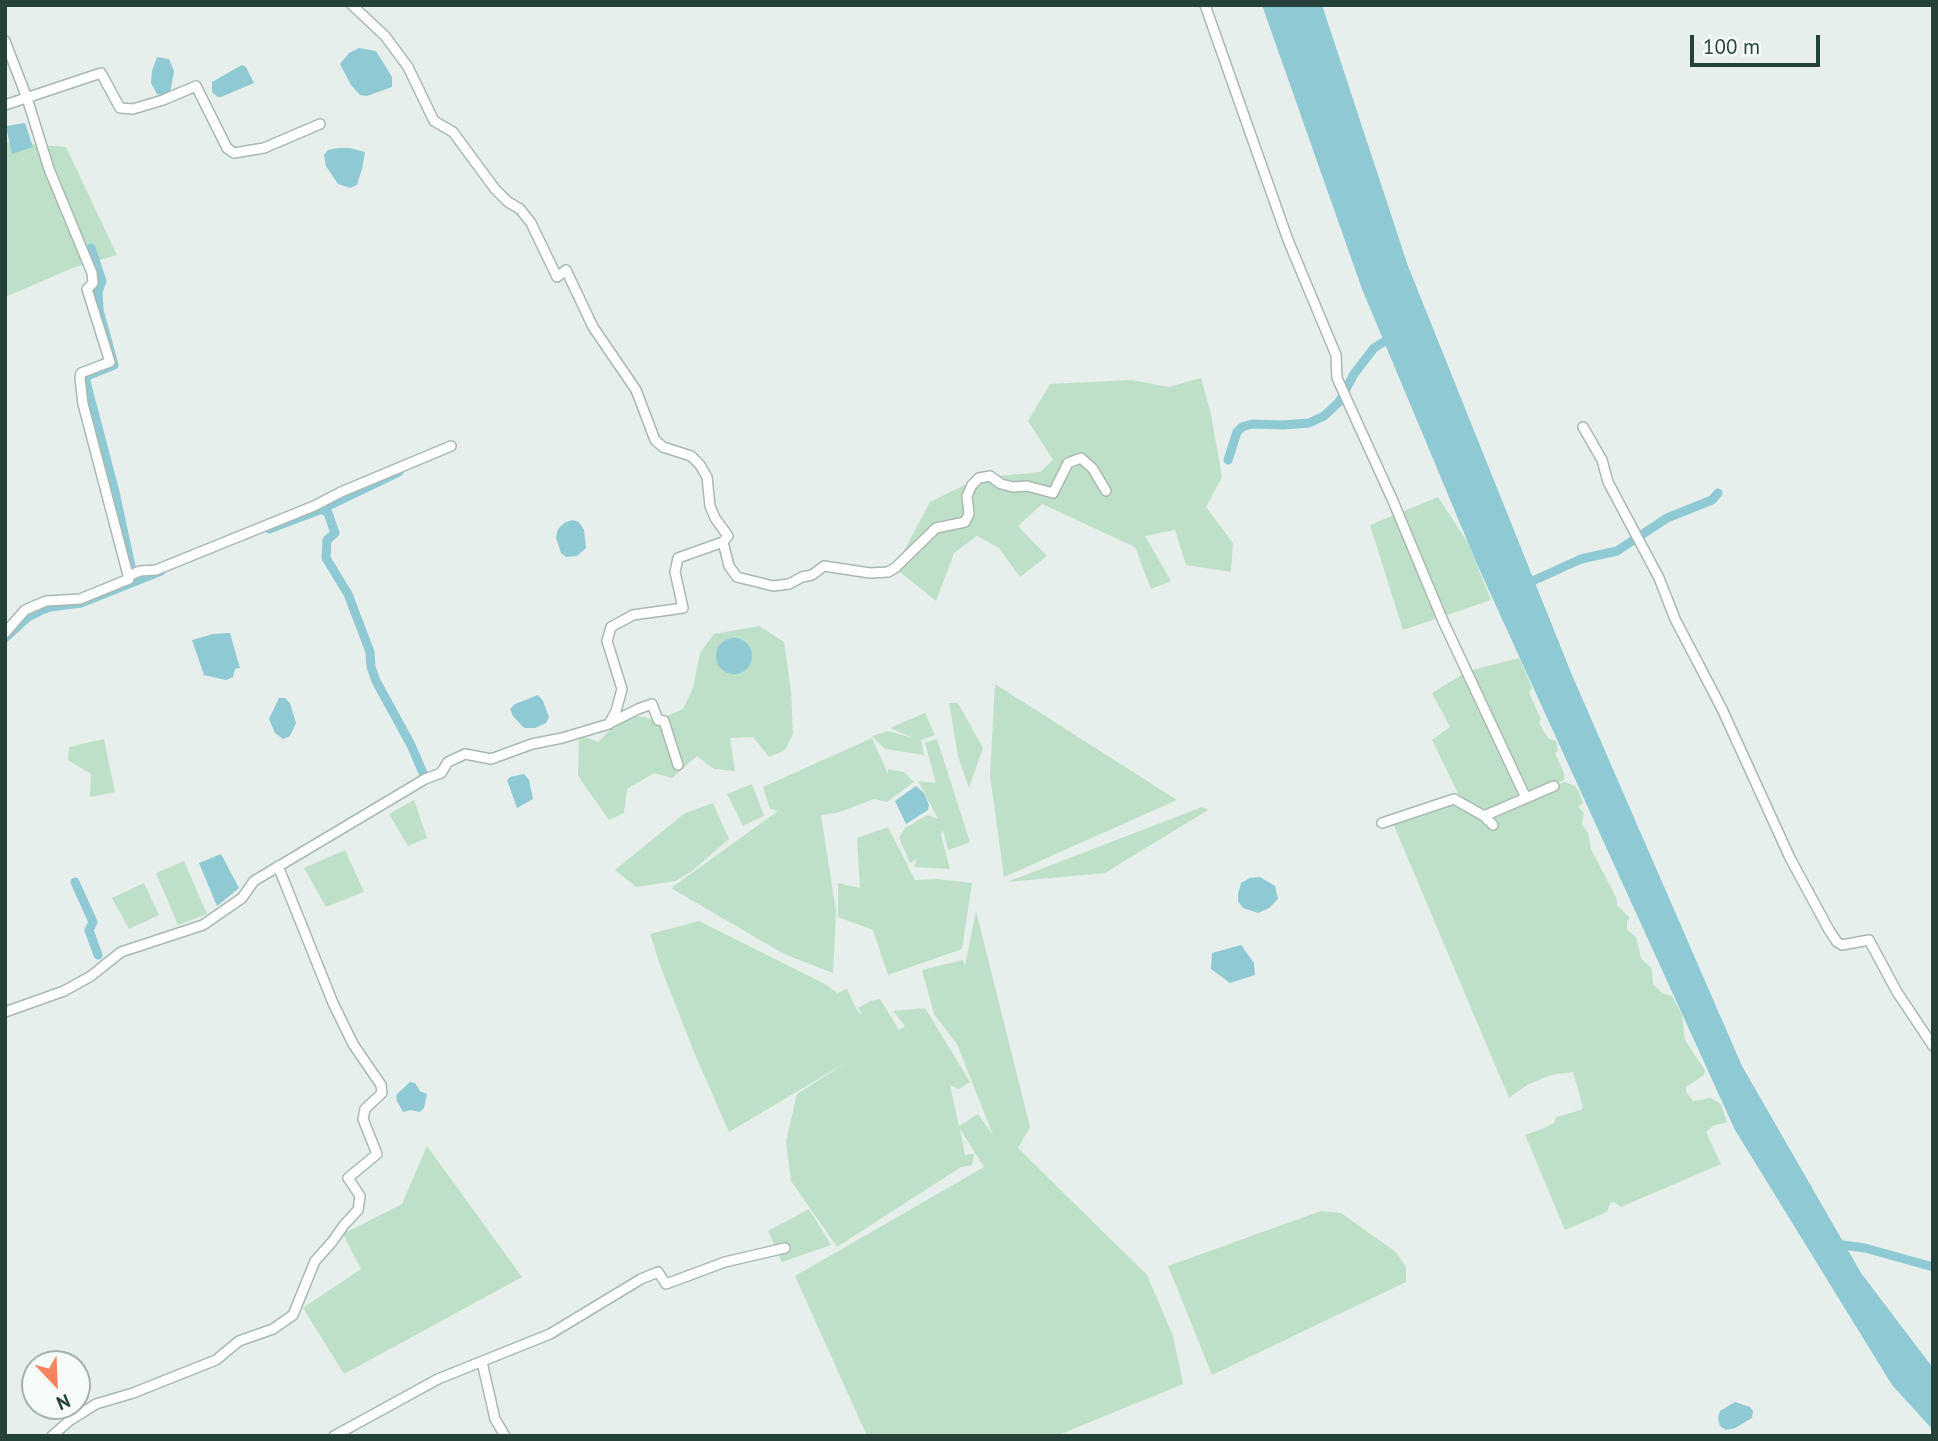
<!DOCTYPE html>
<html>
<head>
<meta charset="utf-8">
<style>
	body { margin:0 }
	#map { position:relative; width:1938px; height:1441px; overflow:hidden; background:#e6efeb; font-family:"PT Sans",sans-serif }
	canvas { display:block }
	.frame { position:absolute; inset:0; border:7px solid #24423a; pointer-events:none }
	.north { position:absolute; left:21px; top:1350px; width:70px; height:70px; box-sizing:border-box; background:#f7fbf9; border:2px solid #a3b1ad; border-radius:50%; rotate:157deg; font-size:19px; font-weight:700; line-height:28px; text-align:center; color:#24423a }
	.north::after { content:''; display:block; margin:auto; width:24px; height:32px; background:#f4845f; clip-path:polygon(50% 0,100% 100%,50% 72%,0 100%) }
	.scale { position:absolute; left:1690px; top:35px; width:130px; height:32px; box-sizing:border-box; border:4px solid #24423a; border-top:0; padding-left:9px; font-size:21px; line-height:24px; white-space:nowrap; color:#24423a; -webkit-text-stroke:5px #f7fbf9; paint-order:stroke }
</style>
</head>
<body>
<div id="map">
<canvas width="1938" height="1441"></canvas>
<div class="frame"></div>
<div class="north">N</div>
<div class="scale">100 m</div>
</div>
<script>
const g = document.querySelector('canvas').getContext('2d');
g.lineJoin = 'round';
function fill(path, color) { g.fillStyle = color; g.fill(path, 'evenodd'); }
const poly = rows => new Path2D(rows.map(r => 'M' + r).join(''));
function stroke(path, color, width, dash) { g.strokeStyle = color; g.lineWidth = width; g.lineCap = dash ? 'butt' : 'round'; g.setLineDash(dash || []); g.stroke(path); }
const green = poly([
	[5,142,66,147,117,255,75,267,5,297],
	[1201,378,1211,414,1222,477,1206,507,1233,543,1231,572,1186,565,1175,530,1145,536,1171,581,1151,589,1135,547,1042,504,1018,526,1047,556,1020,577,999,548,977,536,954,553,936,601,895,568,930,502,979,478,1040,472,1053,460,1028,421,1050,384,1131,380,1169,387],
	[1438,497,1468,543,1491,600,1403,630,1370,525],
	[759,626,784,642,791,691,793,734,785,750,769,757,753,737,730,738,735,771,714,769,697,756,672,778,654,773,627,789,624,813,609,820,578,776,579,735,598,742,626,714,658,720,683,709,693,688,700,653,714,634],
	[1519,658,1532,687,1529,693,1541,719,1539,723,1548,738,1556,741,1558,751,1555,753,1564,773,1564,780,1527,795,1468,671],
	[1466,672,1524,797,1484,814,1457,798,1458,794,1432,740,1450,727,1432,693],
	[995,684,1177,800,1004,877,990,776],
	[949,703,958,703,983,748,969,788,958,756],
	[925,713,935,735,921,740,924,755,885,749,872,736,888,731,913,738,890,728],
	[872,738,888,774,888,769,904,772,914,782,887,802,874,799,837,813,821,815,836,911,833,973,784,954,671,888,778,811,770,809,763,787],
	[104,739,115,792,90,797,91,774,68,760,69,747],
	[937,739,970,842,948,850,943,830,941,835,950,869,914,867,917,859,910,863,899,838,905,828,927,815,938,819,918,781,936,783,925,743],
	[1564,782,1575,786,1579,792,1583,803,1578,806,1584,813,1582,824,1588,833,1591,849,1616,897,1617,905,1630,918,1627,921,1627,930,1636,937,1641,958,1652,969,1653,984,1662,993,1672,996,1682,1015,1685,1040,1705,1070,1704,1075,1686,1087,1686,1092,1693,1101,1710,1098,1721,1104,1727,1122,1713,1126,1706,1132,1721,1164,1621,1207,1614,1202,1610,1203,1607,1212,1565,1230,1525,1135,1542,1129,1554,1123,1556,1117,1581,1110,1583,1107,1573,1072,1551,1075,1527,1085,1509,1098,1392,821,1454,800,1486,816],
	[752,784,764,816,743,826,727,794],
	[414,800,427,838,408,846,389,814],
	[713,803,729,839,692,871,676,881,636,887,615,870,685,813],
	[1202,807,1208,810,1105,873,1007,882],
	[888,827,915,880,938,879,972,883,962,949,888,975,873,930,838,917,838,883,860,888,857,838],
	[345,850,364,892,326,907,304,868],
	[184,861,207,914,178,925,156,873],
	[144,883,159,915,129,929,112,898],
	[976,911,1030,1127,1018,1148,1147,1275,1173,1336,1183,1384,1056,1436,867,1436,795,1276,984,1167,960,1129,965,1155,974,1154,972,1165,961,1167,837,1247,791,1181,786,1141,797,1094,847,1062,729,1132,696,1057,661,968,650,934,699,921,827,985,837,993,847,989,857,1010,863,1016,858,1008,870,1001,880,999,899,1030,905,1026,893,1011,925,1008,970,1082,959,1089,950,1085,959,1126,978,1114,993,1135,957,1044,934,1014,922,970,963,960,965,966],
	[427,1146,522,1277,344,1374,303,1308,361,1269,343,1234,402,1204],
	[809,1209,831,1245,782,1262,768,1231],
	[1321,1211,1341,1213,1396,1252,1406,1267,1406,1282,1212,1375,1168,1266]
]);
const water = poly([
	[1262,5,1322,5,1408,266,1572,675,1742,1066,1861,1273,1933,1368,1933,1430,1892,1385,1735,1130,1477,564,1362,289],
	[359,48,376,51,392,77,392,87,367,96,360,95,351,85,340,64,349,53],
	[157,57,169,59,174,71,170,94,162,96,157,94,151,83,152,71],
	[242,65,246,67,254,83,221,97,218,97,212,92,212,82],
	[25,123,33,147,12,154,6,126],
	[338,148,350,148,365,152,362,169,357,185,350,188,338,184,326,166,324,155,328,150],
	[572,520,579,522,584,530,586,548,577,556,566,557,561,553,556,538,558,529,564,523],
	[230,633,240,668,235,669,233,677,226,680,204,675,192,640,213,634],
	'716 656a18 18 0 1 1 36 0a18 18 0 1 1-36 0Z',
	[538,695,543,701,549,717,546,723,535,728,524,728,513,716,510,709,515,704],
	[279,698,285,698,290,703,296,723,290,736,283,739,275,733,269,719],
	[524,774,529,780,533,799,517,808,507,780,510,777],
	[916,786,924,793,929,805,928,810,906,824,895,801],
	[221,854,239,888,217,906,199,863],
	[1260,877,1275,886,1278,899,1269,908,1258,913,1243,908,1238,901,1238,894,1241,883,1250,878],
	[1241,945,1254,963,1255,975,1230,983,1211,969,1212,953],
	[410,1082,415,1083,420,1091,427,1094,424,1108,420,1112,411,1110,403,1112,397,1101,396,1095],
	[1735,1402,1750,1407,1753,1411,1752,1418,1735,1428,1726,1430,1720,1426,1718,1418,1720,1411]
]);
const canal = poly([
	[91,248,102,281,98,292,99,310,114,365,87,376,86,382,115,492,134,580],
	[1228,460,1237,432,1242,427,1252,424,1283,425,1309,423,1324,416,1339,402,1354,374,1374,348,1395,335],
	[322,509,399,472],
	[269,529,322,509,328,513,335,533,327,540,326,558,348,594,370,652,371,667,376,681,411,745,423,773],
	[1526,584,1581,559,1617,551,1667,518,1712,500,1718,493],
	[5,638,28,617,42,610,50,607,81,603,161,571],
	[75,882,93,922,89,930,98,955],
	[1835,1244,1865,1248,1933,1267]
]);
const minor = poly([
	[352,5,385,36,408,67,434,121,453,132,495,189,508,202,520,209,531,223,557,277,566,270,593,327,636,390,655,440,663,447,691,456,700,465,707,477,710,506,715,518,728,536,723,542,729,566,737,577,773,586,789,584,802,577,812,575,824,566,870,573,888,572,895,568,936,528,965,522,969,514,967,496,972,485,979,478,990,476,1001,484,1013,487,1027,486,1053,493,1068,463,1081,458,1093,469,1106,491],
	[1205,5,1288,240,1336,355,1337,378,1393,501,1443,621,1526,798],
	[5,41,27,98,49,169,92,273,93,283,87,289,110,362,81,373,80,378,83,404,129,579,80,599,46,601,25,610,5,633],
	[5,105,101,73,120,108,133,109,163,100,196,86,227,148,234,153,264,148,320,124],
	[1583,427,1602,460,1608,482,1659,578,1675,619,1722,709,1790,858,1829,930,1837,942,1842,945,1869,940,1897,992,1933,1046],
	[128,576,140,571,156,570,314,506,341,492,451,446],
	[610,723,638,709,652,704,658,720,664,721,678,765],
	[1484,816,1554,786],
	[1382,823,1454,799,1484,816,1493,825],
	[5,1012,64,991,91,976,121,952,203,925,242,898,254,881,425,779,441,773,448,762,465,754,491,759,532,744,562,738,609,724,616,711,622,689,607,641,611,627,633,615,683,608,675,572,678,558,723,542],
	[482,1362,495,1419,505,1436],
	[52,1436,69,1421,96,1404,133,1393,216,1360,239,1341,273,1329,293,1315,315,1261,332,1242,344,1225,358,1210,360,1196,348,1178,377,1154,363,1119,365,1109,382,1093,381,1085,353,1044,333,1003,278,866],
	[334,1436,438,1379,550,1334,641,1279,658,1272,666,1284,725,1262,785,1248]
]);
fill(green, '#bfe0c8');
fill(water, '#8ec9d4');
stroke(canal, '#8ec9d4', 9);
stroke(minor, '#a8b8b2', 12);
stroke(minor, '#fff', 9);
</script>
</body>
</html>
